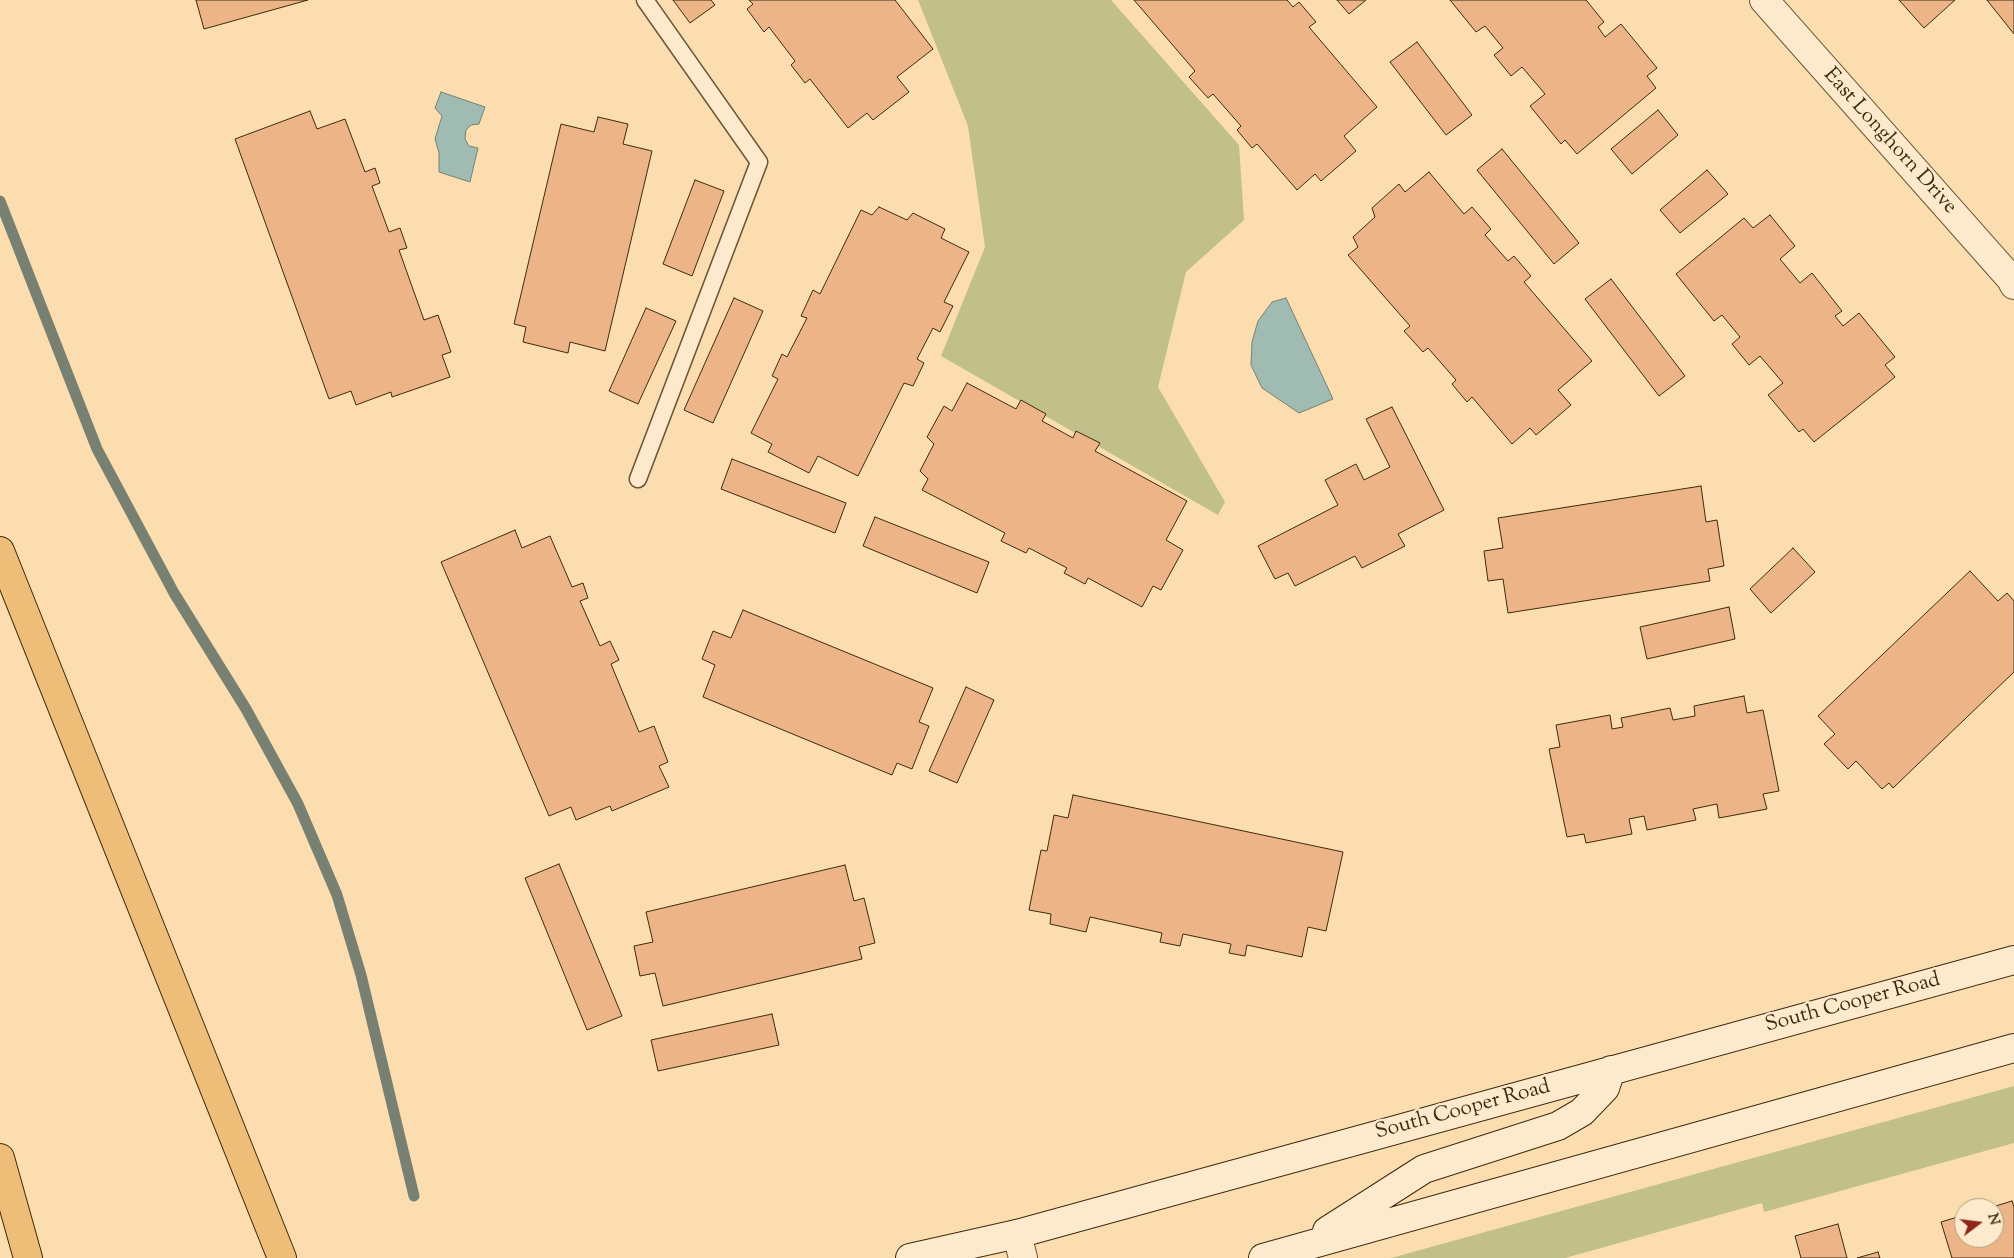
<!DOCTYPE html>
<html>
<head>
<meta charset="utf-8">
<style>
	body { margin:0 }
	#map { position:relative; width:2014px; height:1258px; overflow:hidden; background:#fcddaf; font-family:"Sorts Mill Goudy",serif }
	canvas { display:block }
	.north { position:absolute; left:1954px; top:1198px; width:50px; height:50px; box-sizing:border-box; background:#fde9cb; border:1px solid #b09d80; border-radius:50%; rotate:75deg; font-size:14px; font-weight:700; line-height:20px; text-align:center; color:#3d2a10 }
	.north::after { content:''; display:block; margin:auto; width:18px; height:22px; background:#8f2418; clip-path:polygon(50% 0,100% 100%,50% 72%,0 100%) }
</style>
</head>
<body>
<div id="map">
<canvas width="2014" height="1258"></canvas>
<div class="north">N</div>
</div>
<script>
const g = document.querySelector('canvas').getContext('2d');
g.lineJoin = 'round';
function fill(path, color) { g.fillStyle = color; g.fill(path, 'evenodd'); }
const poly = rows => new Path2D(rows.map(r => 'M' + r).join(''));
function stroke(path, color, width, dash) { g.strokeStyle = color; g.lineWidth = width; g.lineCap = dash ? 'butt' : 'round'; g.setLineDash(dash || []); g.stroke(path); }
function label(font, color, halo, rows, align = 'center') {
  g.font = font + ' "Sorts Mill Goudy",serif'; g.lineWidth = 4.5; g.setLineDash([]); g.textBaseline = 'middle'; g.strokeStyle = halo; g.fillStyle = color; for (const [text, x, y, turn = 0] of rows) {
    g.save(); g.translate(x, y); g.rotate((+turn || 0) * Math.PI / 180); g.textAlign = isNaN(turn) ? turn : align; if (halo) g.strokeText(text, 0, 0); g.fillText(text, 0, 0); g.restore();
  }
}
const green = poly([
	[918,0,1111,0,1239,145,1244,220,1186,272,1158,387,1225,502,1218,515,941,356,985,247,968,126],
	[2014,1086,2014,1143,1764,1212,1762,1203,1565,1258,1391,1258]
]);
const water = poly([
	[441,92,485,107,479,124,471,125,466,130,465,139,469,146,478,148,470,182,439,172,439,153,435,139,442,116,435,108,441,92],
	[1286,298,1333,399,1299,413,1262,388,1251,365,1252,342,1258,321,1272,302,1286,298]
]);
const stream = poly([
	[0,201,97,449,174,593,246,709,298,804,337,895,361,975,414,1196]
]);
const building = poly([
	[196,0,308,0,204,29,196,0],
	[673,0,711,0,715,5,690,23,673,0],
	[749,0,895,0,933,49,897,77,909,92,873,120,867,113,848,128,810,79,805,83,791,65,795,61,769,27,764,32,747,9,753,4,749,0],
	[1134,0,1287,0,1293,7,1299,2,1316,22,1309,27,1377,107,1344,136,1356,151,1321,181,1315,174,1297,190,1257,144,1252,148,1237,130,1241,126,1213,94,1208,98,1189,77,1195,71,1134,0],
	[1337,0,1366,0,1349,14,1337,0],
	[1450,0,1586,0,1604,22,1598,27,1605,37,1621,24,1657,68,1647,76,1656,88,1577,154,1565,140,1561,144,1530,106,1545,94,1522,67,1511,76,1494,55,1503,48,1485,26,1476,32,1450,0],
	[1899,0,1955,0,1924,28,1899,0],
	[1987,0,2014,0,2014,34,1987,0],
	[1417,42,1472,115,1446,135,1390,62,1417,42],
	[1658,110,1678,135,1632,174,1611,149,1658,110],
	[310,111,317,129,345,119,365,172,375,168,380,183,372,186,389,232,400,228,407,248,399,250,424,320,438,315,451,352,442,355,450,377,392,397,391,392,356,405,351,391,329,399,235,139,310,111],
	[598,117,628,124,623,144,652,151,605,351,570,342,568,353,523,342,526,327,514,324,561,124,594,132,598,117],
	[1502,149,1579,243,1554,264,1477,170,1502,149],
	[1707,170,1728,194,1680,233,1660,210,1707,170],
	[1429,172,1464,214,1472,207,1491,229,1485,235,1508,261,1514,256,1531,276,1524,282,1592,361,1558,390,1571,405,1536,435,1530,428,1512,444,1472,397,1467,402,1452,384,1456,380,1428,348,1423,352,1404,331,1410,326,1348,255,1358,247,1353,237,1375,217,1372,208,1399,184,1405,192,1429,172],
	[695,180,724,191,692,276,663,264,695,180],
	[879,207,907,220,913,213,945,229,941,238,969,252,944,302,953,306,940,332,933,328,917,359,924,363,913,386,904,383,858,476,818,456,809,473,768,452,772,444,751,433,778,379,772,376,782,354,787,357,807,318,801,316,813,290,820,294,861,210,872,215,879,207],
	[1770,215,1795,246,1780,259,1800,283,1812,273,1842,311,1835,316,1843,326,1859,313,1895,357,1885,365,1895,377,1814,442,1803,429,1799,432,1768,395,1783,383,1760,356,1749,365,1732,344,1740,337,1722,315,1714,321,1676,274,1744,218,1753,228,1770,215],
	[1611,279,1685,376,1659,396,1585,299,1611,279],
	[734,298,763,311,713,423,684,410,734,298],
	[646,308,676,321,638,404,609,391,646,308],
	[967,383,1016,409,1021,400,1046,414,1042,421,1073,438,1076,431,1100,443,1095,451,1187,501,1166,540,1183,550,1161,590,1153,586,1142,607,1088,578,1085,584,1064,573,1067,568,1029,548,1026,553,1001,541,1005,533,922,490,928,479,920,471,934,444,927,437,944,406,952,411,967,383],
	[1392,407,1444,510,1398,534,1405,546,1362,568,1355,556,1295,586,1288,573,1275,579,1258,546,1338,505,1325,480,1356,464,1364,480,1390,467,1366,419,1392,407],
	[732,459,846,503,835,533,721,489,732,459],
	[1701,486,1706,522,1717,520,1724,566,1708,569,1710,581,1508,613,1503,579,1488,581,1484,551,1503,548,1498,518,1701,486],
	[875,517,989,562,977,593,863,546,875,517],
	[515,530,522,548,550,536,572,587,583,583,588,598,580,601,600,646,610,641,619,660,611,664,639,732,654,726,668,762,659,766,669,787,612,811,610,806,576,820,571,807,549,816,441,562,515,530],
	[1793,548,1815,572,1771,613,1750,589,1793,548],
	[1970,571,1998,601,2007,593,2014,601,2014,672,1893,788,1889,783,1882,789,1856,761,1848,769,1824,744,1835,734,1818,716,1970,571],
	[1729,607,1735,639,1647,659,1640,627,1729,607],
	[743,610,933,688,919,722,929,726,912,769,897,763,892,775,703,697,715,665,702,659,713,631,731,638,743,610],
	[966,687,994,700,957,783,929,771,966,687],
	[1744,696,1747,713,1763,710,1779,791,1763,794,1767,809,1719,818,1717,804,1693,809,1696,820,1647,830,1644,816,1629,819,1632,834,1586,843,1584,834,1567,837,1549,749,1560,747,1556,725,1610,715,1612,729,1623,727,1621,718,1670,708,1673,720,1695,716,1694,706,1744,696],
	[1073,795,1343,852,1326,931,1308,927,1302,957,1247,945,1245,956,1229,953,1231,944,1183,934,1180,946,1160,942,1162,933,1090,917,1086,932,1050,924,1051,914,1029,910,1041,850,1047,851,1054,815,1068,818,1073,795],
	[559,864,622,1016,587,1030,525,878,559,864],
	[845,865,854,901,864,898,875,943,859,947,862,959,663,1006,655,973,640,976,634,946,653,942,646,912,845,865],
	[772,1014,779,1045,658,1071,651,1040,772,1014],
	[2012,1201,2014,1207,2014,1258,1952,1258,1941,1222,1964,1215,1964,1238,1994,1238,1994,1208,1989,1208,2012,1201],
	[1838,1224,1847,1258,1801,1258,1795,1236,1838,1224],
	[1878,1252,1880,1258,1857,1258,1878,1252]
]);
const service = poly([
	[638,479,759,162,645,0]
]);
const minor = poly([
	[1764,0,2011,279,2014,285]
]);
const tertiary = poly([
	[1017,1234,1023,1258]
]);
const secondary = poly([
	[1327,1231,1424,1169,1558,1126,1582,1112,1605,1088,1611,1070],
	[910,1258,1017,1234,2014,960],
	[1263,1258,2014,1048]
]);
const motorway = poly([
	[0,551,282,1258],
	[0,1158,28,1258]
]);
const streetNames = [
	["East Longhorn Drive",1889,142,48],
	["South Cooper Road",1853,1004,-15],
	["South Cooper Road",1463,1111,-15]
];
fill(green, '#c1c08a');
fill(water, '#a0bbb1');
stroke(water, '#788171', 1);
stroke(stream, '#788171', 11);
fill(building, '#edb587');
stroke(building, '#3d2a10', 1);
stroke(service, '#6d5738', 19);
stroke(minor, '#6d5738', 30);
stroke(tertiary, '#6d5738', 30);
stroke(secondary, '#3d2a10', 30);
stroke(motorway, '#3d2a10', 30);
stroke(service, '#fde9cb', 16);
stroke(minor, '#fde9cb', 28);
stroke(tertiary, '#fde9cb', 28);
stroke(secondary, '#fde9cb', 28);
stroke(motorway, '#eebe78', 28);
label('21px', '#3d2a10', '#fde9cb', streetNames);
</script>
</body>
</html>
